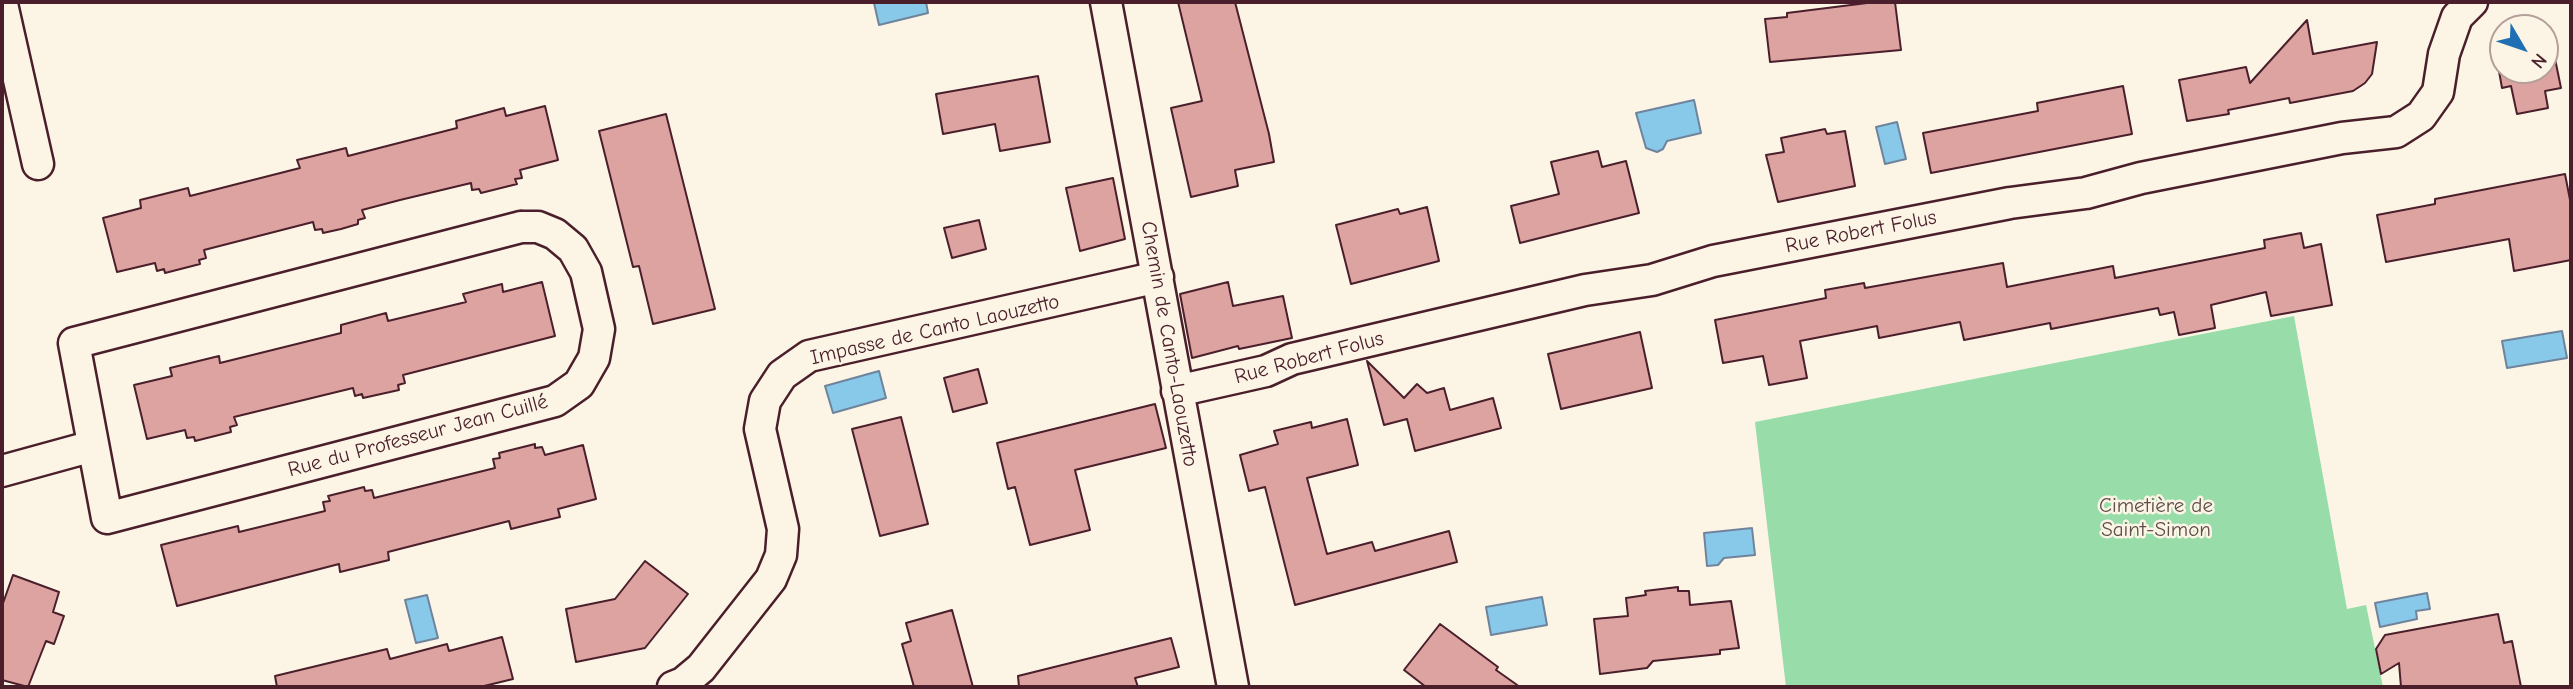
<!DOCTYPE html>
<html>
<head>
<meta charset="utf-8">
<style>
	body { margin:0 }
	#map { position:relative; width:2573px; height:689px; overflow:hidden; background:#fcf5e5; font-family:"Comic Neue",sans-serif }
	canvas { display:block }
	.frame { position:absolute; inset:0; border:4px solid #4a1f2b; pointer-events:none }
	.north { position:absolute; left:2489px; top:14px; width:70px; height:70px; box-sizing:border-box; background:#fcf5e5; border:2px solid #b59f9b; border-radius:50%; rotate:129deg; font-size:19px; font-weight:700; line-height:28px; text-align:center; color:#4a1f2b }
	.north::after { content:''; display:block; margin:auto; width:24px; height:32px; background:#1f6fb2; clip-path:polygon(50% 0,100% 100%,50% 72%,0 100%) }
</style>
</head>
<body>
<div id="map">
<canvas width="2573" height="689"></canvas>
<div class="frame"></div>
<div class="north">N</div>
</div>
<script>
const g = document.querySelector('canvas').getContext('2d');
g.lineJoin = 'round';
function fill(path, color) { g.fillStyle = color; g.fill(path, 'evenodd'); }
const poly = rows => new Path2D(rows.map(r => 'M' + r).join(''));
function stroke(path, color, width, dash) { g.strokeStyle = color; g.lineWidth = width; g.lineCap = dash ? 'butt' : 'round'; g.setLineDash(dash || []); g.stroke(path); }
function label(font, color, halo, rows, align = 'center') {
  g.font = font + ' "Comic Neue",sans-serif'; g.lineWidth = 5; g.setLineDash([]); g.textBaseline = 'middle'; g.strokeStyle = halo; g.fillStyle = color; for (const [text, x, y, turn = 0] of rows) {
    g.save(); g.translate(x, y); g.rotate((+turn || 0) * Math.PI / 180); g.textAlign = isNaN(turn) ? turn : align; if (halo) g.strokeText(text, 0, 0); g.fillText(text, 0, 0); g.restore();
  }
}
const green = poly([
	[2294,316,2347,609,2366,605,2383,687,1786,687,1755,422]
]);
const water = poly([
	[880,2,926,2,928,13,879,25,874,3,880,2],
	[1694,100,1701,133,1667,141,1663,149,1657,152,1646,148,1636,113,1694,100],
	[1897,122,1906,159,1885,164,1876,127,1897,122],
	[2562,331,2567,358,2507,368,2502,341,2562,331],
	[879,371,886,398,833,413,825,386,879,371],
	[1752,528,1755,555,1724,558,1718,565,1707,566,1704,533,1752,528],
	[2427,593,2430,609,2416,611,2417,619,2380,627,2375,603,2427,593],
	[427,595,438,638,416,643,405,600,427,595],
	[1542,597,1547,625,1491,635,1486,607,1542,597]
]);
const building = poly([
	[1178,2,1235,2,1269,134,1274,162,1235,170,1238,186,1191,197,1171,108,1202,101,1178,2],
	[1875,2,1895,2,1901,50,1770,62,1765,19,1787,17,1787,13,1875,2],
	[2307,20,2313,54,2377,42,2372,74,2365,83,2353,91,2290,103,2289,98,2228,110,2229,114,2187,121,2179,80,2246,67,2250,83,2307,20],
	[2553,49,2561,88,2545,91,2548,108,2517,114,2511,86,2502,88,2497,60,2503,59,2503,70,2545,70,2545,50,2553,49],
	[1038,76,1050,142,1000,151,995,124,943,134,936,94,1038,76],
	[2123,86,2132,134,1931,173,1923,133,2038,111,2037,103,2123,86],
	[545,106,558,160,520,170,522,178,515,179,517,184,481,193,479,189,472,190,471,183,400,200,362,210,365,218,358,220,358,224,341,229,323,233,322,229,315,230,313,222,204,250,206,258,199,260,200,264,165,273,164,269,157,271,155,263,117,272,103,218,141,208,140,200,188,188,190,196,300,168,297,160,346,148,348,156,457,128,456,121,504,108,506,116,545,106],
	[666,114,715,309,653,324,639,266,633,267,599,131,666,114],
	[1825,129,1827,134,1845,131,1855,186,1778,202,1766,155,1784,152,1781,138,1825,129],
	[1598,151,1602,167,1626,161,1639,213,1520,243,1511,206,1559,194,1551,162,1598,151],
	[2565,174,2571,205,2571,260,2514,271,2509,239,2386,262,2377,215,2435,204,2435,199,2565,174],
	[1113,178,1125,239,1080,251,1066,188,1113,178],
	[1427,207,1439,261,1351,284,1336,225,1398,209,1400,214,1427,207],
	[979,220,986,249,952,258,944,228,979,220],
	[2301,233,2304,248,2321,244,2332,305,2271,316,2266,292,2211,305,2215,328,2179,335,2174,312,2160,315,2158,308,2051,329,2050,323,1964,340,1960,322,1879,338,1877,326,1800,341,1807,378,1769,385,1763,356,1723,363,1715,320,1826,298,1825,290,1864,283,1865,288,2003,263,2007,287,2113,266,2115,278,2265,248,2264,240,2301,233],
	[542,282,555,336,403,375,405,383,398,385,399,390,363,398,362,394,355,396,353,388,234,417,237,425,230,427,231,432,195,441,194,437,187,438,185,430,147,439,134,385,172,376,170,368,219,356,220,363,341,333,341,325,386,313,388,321,466,302,463,294,502,284,503,292,542,282],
	[1228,282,1233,306,1283,296,1292,338,1239,349,1238,346,1192,358,1180,294,1228,282],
	[1640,332,1652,388,1561,409,1548,354,1640,332],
	[1367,361,1404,398,1417,384,1427,393,1444,388,1450,410,1493,398,1501,428,1415,451,1407,419,1384,425,1367,361],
	[978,369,987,403,953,412,944,378,978,369],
	[1155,404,1166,448,1075,470,1090,530,1030,545,1015,487,1008,489,997,443,1155,404],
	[901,417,928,524,880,536,852,429,901,417],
	[1347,419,1358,465,1307,478,1327,554,1372,542,1375,551,1449,531,1457,562,1295,605,1265,487,1249,491,1240,455,1278,444,1274,431,1311,422,1312,428,1347,419],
	[535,444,535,448,542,447,545,455,583,445,596,499,558,509,560,517,535,523,511,529,509,521,388,552,389,560,340,572,339,564,177,606,161,545,238,526,239,532,325,511,323,502,330,501,328,496,364,487,365,491,372,490,374,498,495,468,493,459,500,458,499,453,535,444],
	[645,561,688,594,645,648,576,662,566,609,615,599,645,561],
	[13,575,59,592,53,612,64,616,54,644,46,641,28,687,2,680,2,606,13,575],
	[1678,587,1678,591,1689,591,1690,605,1731,601,1739,648,1720,650,1720,654,1653,661,1647,668,1600,674,1594,619,1628,616,1626,598,1646,595,1645,591,1678,587],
	[952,610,973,687,914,687,902,644,911,641,906,623,952,610],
	[2498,614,2504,643,2512,641,2521,687,2401,687,2399,663,2381,674,2376,649,2385,635,2498,614],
	[1440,624,1498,667,1496,670,1520,687,1426,687,1404,670,1440,624],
	[502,637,513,679,480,687,277,687,275,676,387,649,390,659,447,644,449,651,502,637],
	[1171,638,1179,667,1135,678,1138,687,1019,687,1018,676,1171,638]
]);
const street = poly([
	[1106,2,1233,687],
	[2,4,38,164],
	[521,227,538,227,555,234,573,249,586,272,599,329,594,358,579,384,555,401,107,518,74,343,521,227],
	[1177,391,1266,371,1292,359,1585,290,1652,280,1713,261,2010,203,2086,193,2141,178,2342,138,2396,132,2421,116,2438,92,2444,54,2457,17,2472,2],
	[2,471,93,446],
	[673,687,683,683,701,668,771,579,781,555,783,529,760,429,765,401,782,375,809,356,1158,277]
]);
const streetNames = [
	["Rue Robert Folus",1861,232,-11],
	["Impasse de Canto Laouzetto",935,330,-13],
	["Chemin de Canto-Laouzetto",1169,344,80],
	["Rue Robert Folus",1309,358,-15],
	["Rue du Professeur Jean Cuillé",418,436,-15]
];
const parkNames = [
	["Cimetière de",2156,506],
	["Saint-Simon",2156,530]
];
fill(green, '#97dca9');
fill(water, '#88c8e8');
stroke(water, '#6f849c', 2);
fill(building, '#dda3a0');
stroke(building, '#4a1f2b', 2);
stroke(street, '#4a1f2b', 35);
stroke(street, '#fcf5e5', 30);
label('21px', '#4a1f2b', '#fcf5e5', streetNames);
label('21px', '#5d4e4a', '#fcf5e5', parkNames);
</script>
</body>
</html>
